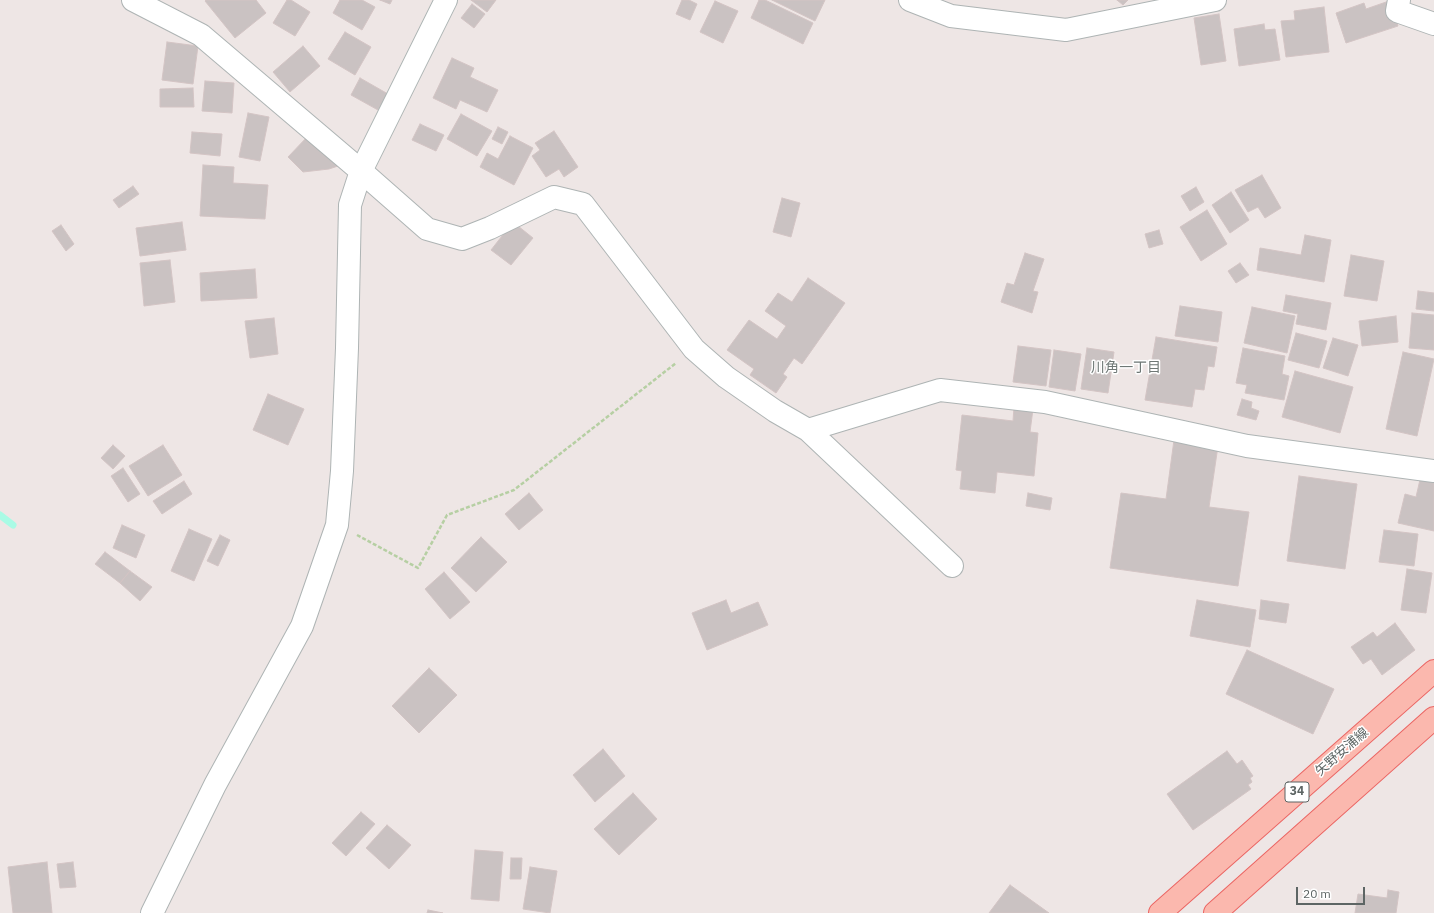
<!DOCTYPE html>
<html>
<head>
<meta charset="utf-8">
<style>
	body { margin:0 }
	#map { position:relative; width:1434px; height:913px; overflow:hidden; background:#eee6e5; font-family:"IBM Plex Sans",sans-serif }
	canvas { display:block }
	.scale { position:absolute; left:1296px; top:887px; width:69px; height:18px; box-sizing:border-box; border:2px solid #5d6564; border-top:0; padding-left:5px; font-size:12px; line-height:14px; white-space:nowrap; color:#5d6564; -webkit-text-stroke:3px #fff; paint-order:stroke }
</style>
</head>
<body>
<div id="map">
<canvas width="1434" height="913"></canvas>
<div class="scale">20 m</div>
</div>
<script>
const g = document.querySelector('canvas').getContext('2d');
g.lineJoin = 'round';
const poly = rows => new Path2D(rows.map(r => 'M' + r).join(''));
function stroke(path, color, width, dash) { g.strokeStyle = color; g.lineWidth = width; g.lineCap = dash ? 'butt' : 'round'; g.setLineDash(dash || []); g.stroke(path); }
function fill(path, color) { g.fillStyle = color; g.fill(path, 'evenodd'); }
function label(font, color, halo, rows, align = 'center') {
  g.font = font + ' "IBM Plex Sans","Noto Sans JP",sans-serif'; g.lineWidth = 3; g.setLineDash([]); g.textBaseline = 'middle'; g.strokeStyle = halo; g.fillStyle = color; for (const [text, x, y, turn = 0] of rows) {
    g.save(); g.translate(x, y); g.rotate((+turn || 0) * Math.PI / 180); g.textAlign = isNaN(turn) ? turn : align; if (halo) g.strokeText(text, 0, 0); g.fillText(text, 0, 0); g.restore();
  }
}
const stream = poly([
	[0,515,13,525]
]);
const building = poly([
	[206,0,256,0,266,13,235,38,205,1,206,0],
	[287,0,291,0,310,12,295,36,273,23,287,0],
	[340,0,362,0,375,7,362,30,333,13,340,0],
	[380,0,392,0,390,4,380,0],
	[471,0,496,0,487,12,471,0],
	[682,0,689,0,697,4,690,20,676,14,682,0],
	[759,0,765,0,813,23,803,44,751,18,759,0],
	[772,0,825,0,815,21,772,0],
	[1117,0,1128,0,1123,5,1117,0],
	[715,1,738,11,723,43,700,32,715,1],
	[1389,1,1398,26,1346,43,1336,13,1364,3,1366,9,1389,1],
	[472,4,485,14,474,28,461,18,472,4],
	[1324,7,1329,52,1286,57,1281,21,1295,20,1294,11,1324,7],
	[1219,14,1226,61,1201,65,1194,18,1219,14],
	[1264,24,1265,30,1275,29,1280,60,1239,66,1234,29,1264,24],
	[345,32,371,47,355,75,328,59,345,32],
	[167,42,198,46,193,84,162,80,167,42],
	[303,46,320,66,290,92,273,72,303,46],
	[452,58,474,68,470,77,498,90,487,112,460,100,456,109,433,98,452,58],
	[360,78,388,94,378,110,351,95,360,78],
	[205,81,234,83,232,113,202,111,205,81],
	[193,88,194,107,160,107,160,89,193,88],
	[248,113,269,117,260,161,239,157,248,113],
	[461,114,492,131,477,156,447,139,461,114],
	[420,124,444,135,436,151,412,140,420,124],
	[498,127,508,132,502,144,492,139,498,127],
	[554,131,578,167,564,177,559,169,546,177,532,156,540,150,535,143,554,131],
	[192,132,222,134,220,156,190,153,192,132],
	[308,136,341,165,329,169,303,172,288,157,308,136],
	[510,136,533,148,514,185,480,167,487,153,498,159,510,136],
	[203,165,234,167,233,183,268,185,265,219,200,216,203,165],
	[1262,175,1281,208,1265,218,1258,207,1248,212,1235,190,1262,175],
	[133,186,139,194,119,208,113,200,133,186],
	[1196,187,1204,202,1190,211,1181,196,1196,187],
	[1231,192,1249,220,1230,233,1212,205,1231,192],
	[782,198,800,203,791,237,773,232,782,198],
	[1207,210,1227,244,1201,261,1180,227,1207,210],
	[182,222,186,250,140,256,136,228,182,222],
	[513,222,533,238,511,265,491,250,513,222],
	[61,225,74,244,66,251,52,231,61,225],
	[1159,230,1163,244,1149,248,1145,234,1159,230],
	[1305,235,1331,240,1324,282,1257,270,1260,248,1301,255,1305,235],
	[1025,253,1044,259,1033,291,1038,292,1032,313,1001,302,1007,283,1014,285,1025,253],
	[1351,255,1384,261,1377,301,1344,296,1351,255],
	[170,260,175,302,144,306,140,263,170,260],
	[1240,263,1249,275,1236,283,1228,271,1240,263],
	[255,269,257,298,201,301,200,273,255,269],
	[808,278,845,303,802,364,794,358,783,374,787,377,776,393,750,375,754,369,727,350,749,320,777,339,786,326,765,311,778,293,792,302,808,278],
	[1418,291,1434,293,1434,311,1416,309,1418,291],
	[1286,295,1331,303,1326,330,1296,324,1298,314,1283,311,1286,295],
	[1180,306,1222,312,1218,342,1175,336,1180,306],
	[1252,307,1295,316,1287,353,1244,343,1252,307],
	[1412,313,1434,315,1434,350,1409,348,1412,313],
	[1396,316,1398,342,1362,346,1359,321,1396,316],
	[274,318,278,354,250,358,245,321,274,318],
	[1296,333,1327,341,1319,368,1288,360,1296,333],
	[1156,337,1217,347,1214,367,1208,366,1204,390,1195,389,1192,407,1145,400,1156,337],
	[1333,338,1358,345,1348,376,1323,368,1333,338],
	[1018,346,1051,350,1046,386,1013,382,1018,346],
	[1087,348,1114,352,1108,393,1081,389,1087,348],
	[1243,348,1285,356,1282,374,1289,376,1284,400,1245,393,1247,385,1236,383,1243,348],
	[1054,350,1081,354,1075,391,1049,387,1054,350],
	[1403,352,1434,359,1417,436,1386,429,1403,352],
	[1295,371,1353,387,1340,433,1282,417,1295,371],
	[268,394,304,409,288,445,253,430,268,394],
	[1242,399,1252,402,1251,408,1259,411,1256,420,1237,415,1242,399],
	[1014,407,1033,409,1030,432,1038,433,1034,476,997,472,995,493,960,489,962,471,956,470,962,415,1013,421,1014,407],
	[1174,440,1218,446,1209,507,1249,512,1238,586,1110,568,1121,493,1166,499,1174,440],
	[113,445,125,456,113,469,101,458,113,445],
	[163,445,182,475,148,496,129,466,163,445],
	[123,468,140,494,128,502,111,476,123,468],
	[1422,471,1434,474,1434,531,1398,523,1405,494,1416,497,1422,471],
	[1299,476,1357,484,1345,569,1287,561,1299,476],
	[184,481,192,494,162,514,153,501,184,481],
	[529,493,543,510,519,530,505,514,529,493],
	[1028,493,1052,498,1050,510,1026,506,1028,493],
	[122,525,145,535,136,558,113,548,122,525],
	[189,529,212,539,194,581,171,571,189,529],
	[1384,530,1418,534,1414,566,1379,562,1384,530],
	[220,535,230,540,218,566,207,561,220,535],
	[481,537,507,562,476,592,451,568,481,537],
	[105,552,130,571,120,583,95,564,105,552],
	[1407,569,1432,573,1426,613,1401,610,1407,569],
	[130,571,152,587,140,601,120,583,130,571],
	[444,572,470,602,450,619,425,589,444,572],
	[726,600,731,613,758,602,768,625,707,650,692,613,726,600],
	[1197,600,1256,610,1250,647,1190,636,1197,600],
	[1261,600,1289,604,1286,623,1259,619,1261,600],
	[1395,623,1415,650,1382,675,1371,659,1363,664,1351,647,1373,632,1377,637,1395,623],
	[1247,650,1334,689,1313,734,1226,694,1247,650],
	[429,668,457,695,419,733,392,706,429,668],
	[603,749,625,776,595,802,573,775,603,749],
	[1227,751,1237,764,1242,760,1253,776,1250,778,1252,782,1248,785,1251,789,1193,830,1167,794,1227,751],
	[633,793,657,819,619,855,594,829,633,793],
	[361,812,375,824,346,856,332,843,361,812],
	[387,825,411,845,389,869,366,848,387,825],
	[475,850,503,852,499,901,471,899,475,850],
	[511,858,522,858,521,879,510,879,511,858],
	[47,862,52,913,13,913,8,867,47,862],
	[73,862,76,887,60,888,57,864,73,862],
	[530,867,557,871,550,913,523,909,530,867],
	[1010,885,1049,913,989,913,1010,885],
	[1388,890,1399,892,1396,913,1355,913,1358,894,1387,898,1388,890],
	[428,910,443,913,427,913,428,910]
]);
const path = poly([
	[357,535,418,568,447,515,514,490,676,363]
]);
const street = poly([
	[133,0,201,35,361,171,427,229,462,239,490,228,554,197,583,204,694,349,726,377,775,411,808,430,952,566],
	[910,0,951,16,1066,30,1215,0],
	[1399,0,1397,11,1434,24],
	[808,430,940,390,1045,402,1247,446,1434,471],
	[152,913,215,785,302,626,337,525,342,471,347,348,350,205,361,171]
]);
const secondary = poly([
	[361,171,446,0]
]);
const primary = poly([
	[1160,913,1434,671],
	[1215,913,1434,718]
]);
const shields = [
	[1297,792,24]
];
const shieldNames = [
	["34",1297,792]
];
const streetNames = [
	["矢野安浦線",1342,752,-41]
];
const neighbourhoodNames = [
	["川角一丁目",1126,368]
];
stroke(stream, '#a9fbe5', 7);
fill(building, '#cac2c2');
stroke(building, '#d3c4c4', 1);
stroke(street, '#aeb4b4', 24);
stroke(secondary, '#adb5b4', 24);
stroke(primary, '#eb6462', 24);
stroke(path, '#b6cfa3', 2.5, [4, 2]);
stroke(street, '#fff', 22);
stroke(secondary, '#fff', 22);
stroke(primary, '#fbb8ae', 22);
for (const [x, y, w] of shields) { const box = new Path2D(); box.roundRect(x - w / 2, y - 10, w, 20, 3); g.fillStyle = '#fff'; g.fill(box); stroke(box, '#5d6564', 1); }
label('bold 12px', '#5d6564', null, shieldNames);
label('13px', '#5d6564', '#fff', streetNames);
label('14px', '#6e7775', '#fff', neighbourhoodNames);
</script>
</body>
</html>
